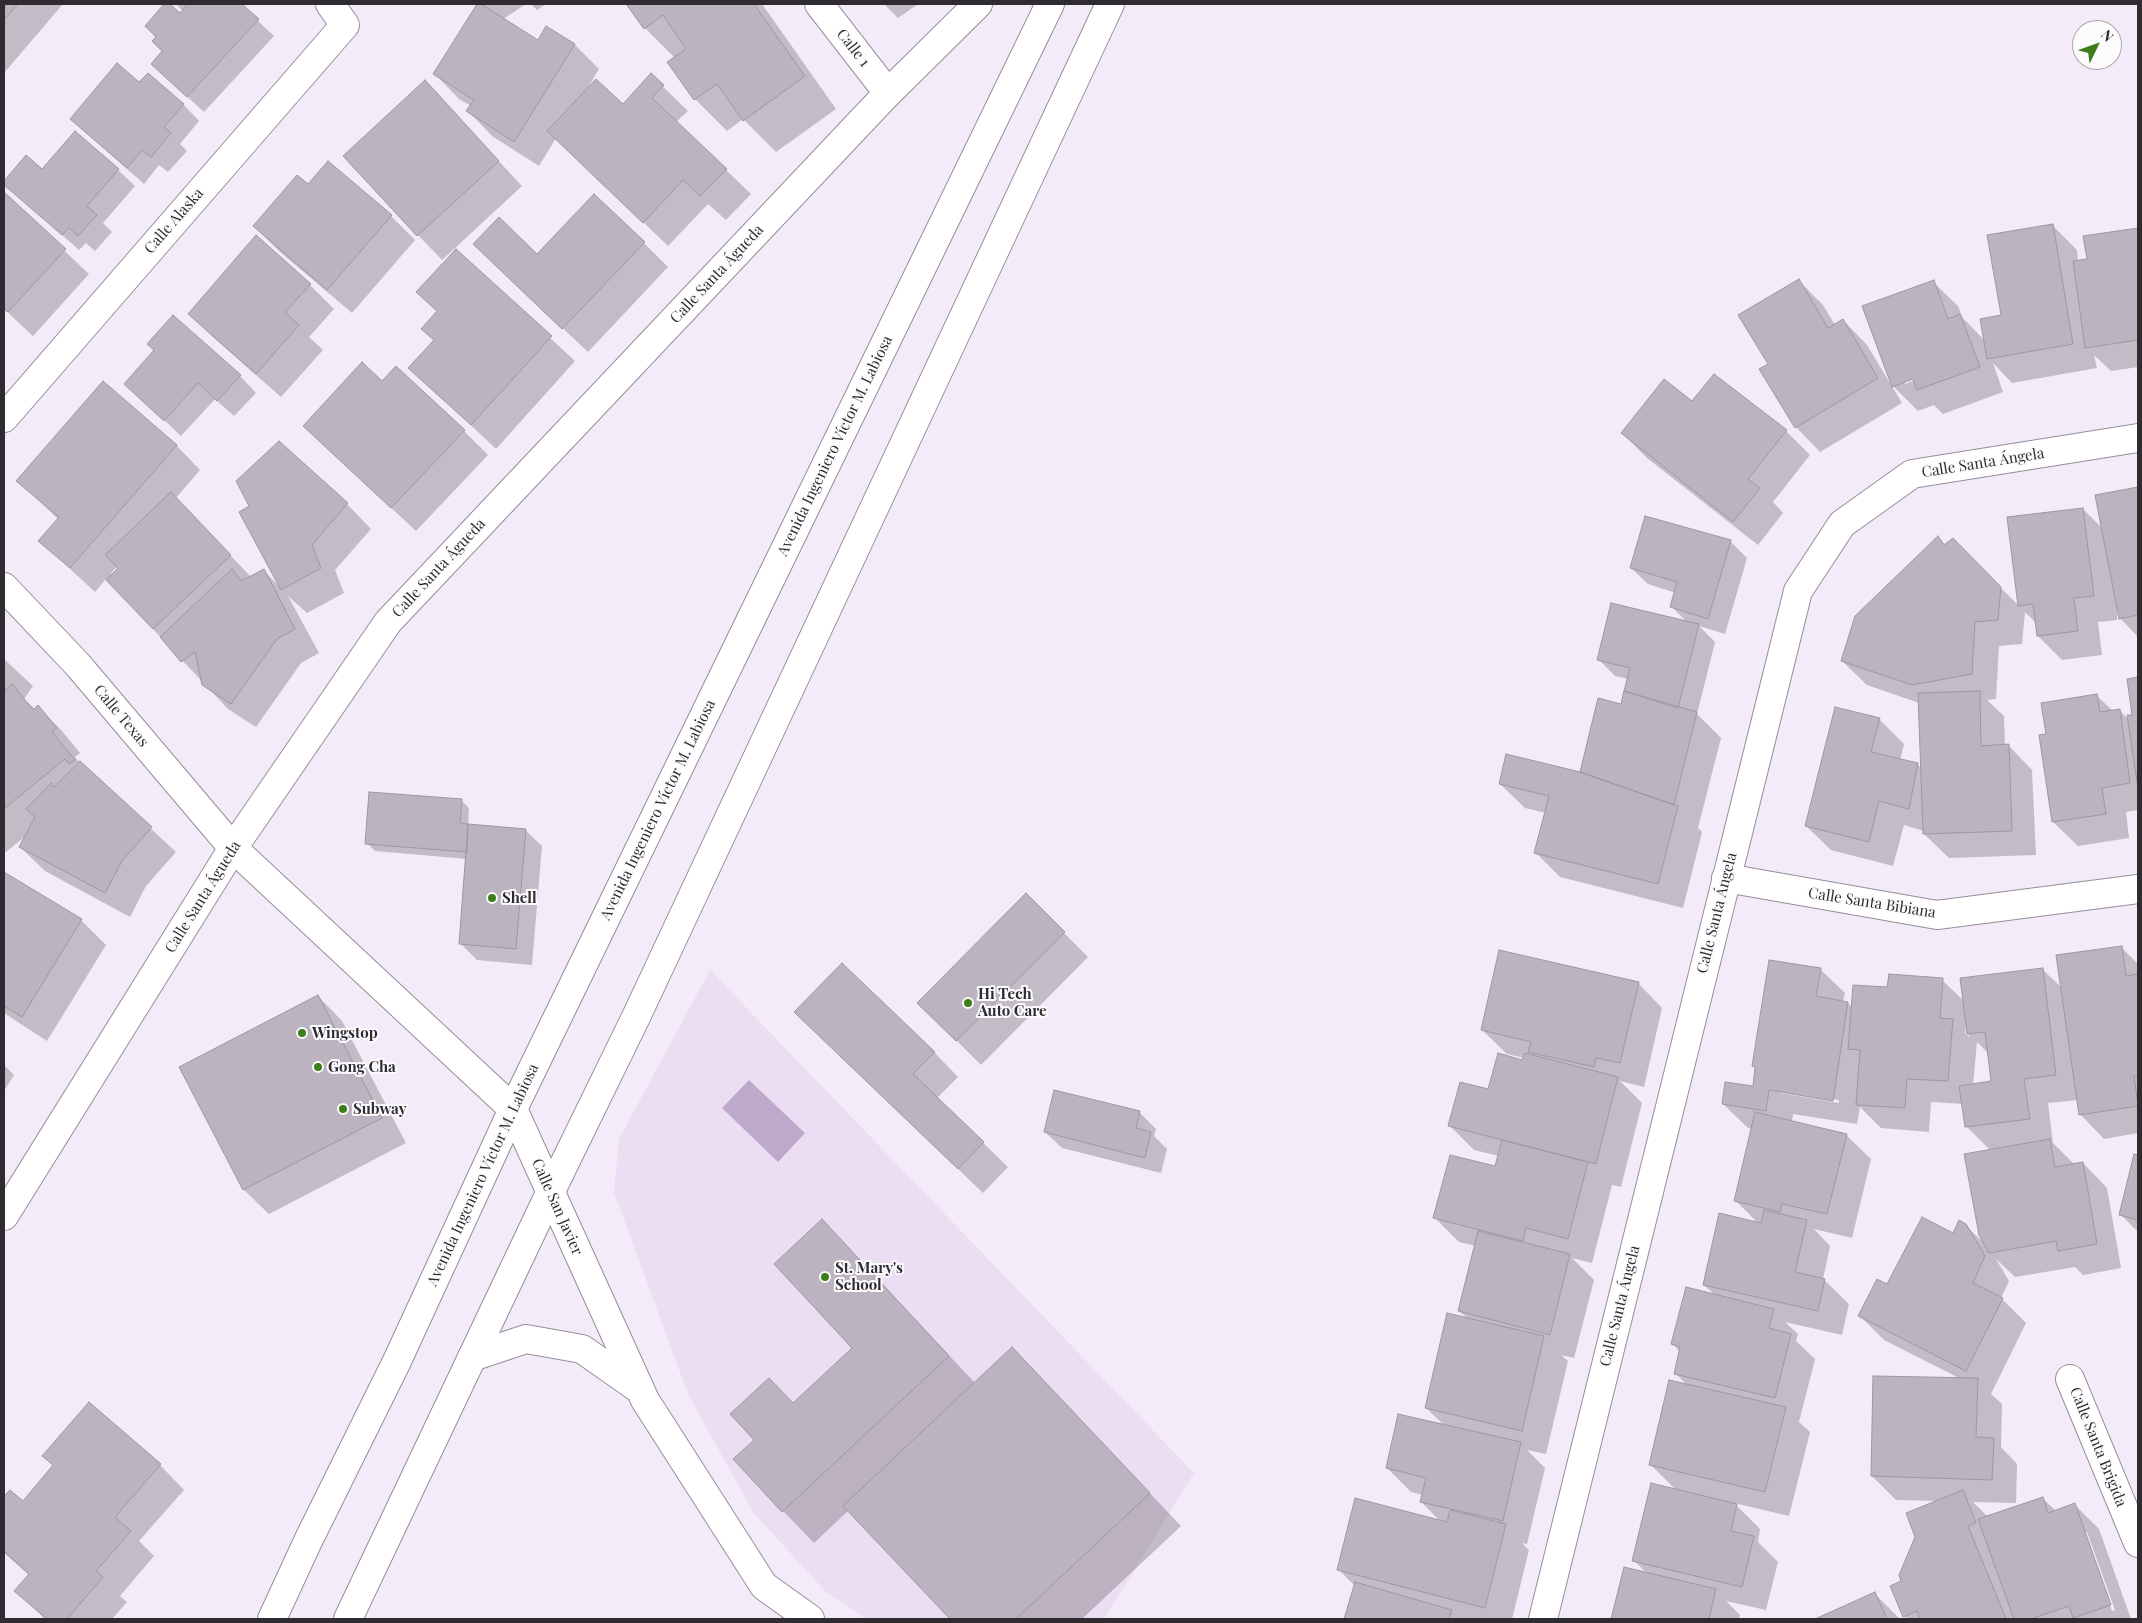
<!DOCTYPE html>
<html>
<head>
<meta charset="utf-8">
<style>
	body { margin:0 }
	#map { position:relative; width:2142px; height:1623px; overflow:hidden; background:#f3ebf8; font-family:"Playfair Display",serif }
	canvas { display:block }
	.frame { position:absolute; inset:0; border:5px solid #2f2c31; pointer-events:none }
	.north { position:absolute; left:2072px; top:20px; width:50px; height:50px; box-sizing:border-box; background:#fcfbfd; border:1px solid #aaa8ab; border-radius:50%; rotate:48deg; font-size:14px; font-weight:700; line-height:20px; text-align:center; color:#2f2c31 }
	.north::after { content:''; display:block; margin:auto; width:18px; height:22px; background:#3e7d1b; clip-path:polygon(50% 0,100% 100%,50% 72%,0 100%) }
</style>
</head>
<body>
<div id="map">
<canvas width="2142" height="1623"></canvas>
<div class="frame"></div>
<div class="north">N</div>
</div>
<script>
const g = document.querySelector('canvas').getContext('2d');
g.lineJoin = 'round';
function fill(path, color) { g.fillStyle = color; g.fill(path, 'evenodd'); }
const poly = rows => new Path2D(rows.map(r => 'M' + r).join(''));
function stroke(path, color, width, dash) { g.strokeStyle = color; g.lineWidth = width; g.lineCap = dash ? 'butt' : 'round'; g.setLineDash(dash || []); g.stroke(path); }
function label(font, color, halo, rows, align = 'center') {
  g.font = font + ' "Playfair Display",serif'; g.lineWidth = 4; g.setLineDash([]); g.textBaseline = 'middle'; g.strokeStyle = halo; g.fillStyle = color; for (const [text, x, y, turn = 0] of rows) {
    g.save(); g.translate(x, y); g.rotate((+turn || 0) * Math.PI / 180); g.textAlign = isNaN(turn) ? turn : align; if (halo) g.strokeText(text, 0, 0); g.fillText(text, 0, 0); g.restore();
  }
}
const built = poly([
	[710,970,1194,1473,1104,1619,866,1619,825,1591,753,1512,688,1394,614,1192,619,1139]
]);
const water = poly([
	[749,1080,805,1133,778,1162,722,1108]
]);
const shadow = poly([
	[4,4,63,4,4,73],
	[166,4,180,14,183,11,176,4,240,4,274,36,204,112,169,80,163,51,157,37,146,26],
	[475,4,526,4,503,19,539,41,547,28,575,45,599,69,587,89,623,105,651,75,688,111,676,122,751,194,726,220,708,204,668,246,556,138,539,166,492,136,468,111,471,106,459,99,435,74,477,6],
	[531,4,546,4,537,10],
	[628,4,762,4,836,109,776,152,743,119,727,131,695,99,675,58,645,28],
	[884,4,918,4,898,18],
	[425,82,522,186,442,260,418,235],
	[140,84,183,104,199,121,180,144,187,151,168,172,159,165,144,184,71,119],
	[26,157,42,171,118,170,135,186,103,223,112,232,95,251,86,243,79,250,4,183],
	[308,186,391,216,415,240,352,313,279,251,254,226],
	[4,194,89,274,33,336,4,309],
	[2052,225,2077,250,2078,261,2088,260,2084,237,2138,229,2138,367,2111,371,2094,355,2097,368,2012,383,1993,363,2003,392,1943,414,1934,405,1918,411,1893,386,1933,282,1958,306,1962,317,1985,341,2002,316],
	[1919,376,1920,378,1905,384,1905,381],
	[644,243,668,267,588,352,499,268,537,256],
	[456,251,575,361,496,449,410,368,435,341,438,312,418,292],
	[1799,281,1823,305,1835,325,1843,320,1867,345,1902,403,1820,452,1796,427,1770,365],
	[310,285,334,309,309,337,323,350,281,397,214,338,190,314],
	[240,376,256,393,234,416,215,399,181,436,126,384],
	[383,382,464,431,488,455,416,531,329,450],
	[1693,403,1786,431,1810,455,1773,502,1783,513,1758,545,1647,458,1622,433],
	[176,445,200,470,176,498,251,577,264,571,281,588,241,513,347,504,371,529,335,570,344,593,307,613,288,596,319,653,301,663,256,727,228,709,106,579,95,592,40,541,58,519,18,481],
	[118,566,120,568,112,575,111,573],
	[2138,488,2138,637,2120,618,2118,612,2117,612,2117,620,2098,622,2102,655,2062,660,2038,636,2036,623,2025,612,2022,644,1999,646,1996,699,1987,700,2004,716,2005,746,2008,745,2032,770,2036,855,1949,858,1924,834,1924,831,1904,825,1893,866,1831,850,1806,826,1879,719,1904,744,1900,760,1917,764,1922,769,1919,703,1867,685,1842,661,1938,538,1946,545,1952,539,2019,606,2008,518,2083,509,2103,529,2096,496],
	[1730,541,1747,558,1725,634,1699,626,1715,642,1697,714,1721,738,1698,828,1702,832,1683,908,1560,877,1536,853,1546,813,1525,808,1500,784,1581,773,1622,706,1628,679,1615,676,1598,659,1688,623,1672,607,1676,593,1648,584,1631,568],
	[4,659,33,686,24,699,35,709,38,707,62,731,80,753,75,757,80,763,176,852,146,886,130,917,45,871,20,847,27,835,6,852,4,850],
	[2138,678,2138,810,2126,812,2129,838,2078,846,2053,822,2047,735,2097,696,2113,711,2119,710,2129,720,2134,716,2129,680],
	[461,800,469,808,468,825,525,830,542,846,532,965,477,960,461,944,467,859,375,851,367,843],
	[4,873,81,920,106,945,47,1041,4,1013],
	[1026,895,1088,957,981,1065,919,1003],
	[2121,947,2138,964,2138,1133,2104,1139,2080,1114,2078,1100,2048,1103,2053,1143,2075,1165,2083,1163,2107,1188,2121,1268,2083,1275,2075,1267,2015,1277,1996,1259,2009,1281,2001,1298,2026,1323,1991,1394,2002,1404,2001,1447,2017,1464,2016,1503,1973,1502,1987,1516,2042,1498,2056,1511,2075,1505,2099,1529,2131,1619,1907,1619,1904,1616,1903,1582,1939,1501,1896,1500,1872,1476,1961,1379,1884,1340,1860,1316,1888,1286,1965,1225,1985,1244,1990,1150,1966,1126,1963,1104,1931,1102,1929,1132,1881,1128,1860,1107,1857,1124,1793,1114,1792,1122,1846,1135,1871,1159,1852,1238,1814,1229,1830,1246,1823,1279,1849,1304,1842,1335,1785,1322,1798,1334,1796,1341,1815,1359,1799,1422,1810,1432,1789,1516,1734,1503,1760,1529,1758,1542,1778,1562,1766,1610,1726,1601,1740,1615,1739,1619,1612,1619,1625,1568,1647,1574,1634,1560,1677,1491,1650,1464,1687,1385,1675,1373,1680,1352,1673,1344,1716,1296,1704,1285,1759,1224,1735,1200,1752,1129,1748,1128,1723,1104,1754,1088,1756,1069,1754,1066,1820,969,1845,993,1843,1002,1848,1003,1852,1008,1888,988,1942,980,1965,1002,2042,969,2062,988],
	[1966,1021,1967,1021,1969,1037,1965,1033],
	[1977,1042,1989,1054,1992,1083,1973,1085],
	[1777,1090,1839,1100,1839,1103,1780,1093],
	[2084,1532,2087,1532,2115,1610,2112,1611],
	[1638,983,1662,1008,1644,1087,1620,1081,1642,1103,1621,1187,1612,1185,1592,1263,1572,1258,1594,1280,1574,1358,1561,1355,1568,1361,1546,1454,1527,1450,1545,1468,1527,1544,1522,1543,1529,1550,1512,1619,1346,1619,1355,1586,1338,1569,1441,1522,1421,1502,1423,1495,1411,1492,1387,1468,1445,1426,1426,1408,1468,1319,1459,1311,1476,1246,1459,1242,1435,1218,1496,1167,1499,1156,1474,1150,1450,1126,1523,1061,1524,1058,1507,1054,1482,1030],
	[318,996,342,1021,406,1143,269,1214,244,1190,180,1068],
	[820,1036,934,1052,958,1077,937,1098,1008,1167,983,1193],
	[4,1065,14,1075,4,1091],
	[1139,1112,1156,1129,1154,1136,1167,1149,1161,1173,1062,1148,1045,1132],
	[2134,1156,2138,1157,2138,1232,2121,1215],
	[822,1220,975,1383,1012,1348,1181,1526,1082,1619,952,1619,849,1510,814,1543,783,1511,794,1404,854,1348],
	[89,1403,160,1465,184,1490,139,1541,154,1556,120,1596,127,1602,112,1619,45,1619,16,1591,29,1575,4,1553,4,1498,10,1491,23,1503,54,1466,43,1456],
	[1874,1593,1900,1619,1817,1619]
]);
const building = poly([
	[4,4,18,4,4,20,4,4],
	[164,4,170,4,180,13,188,4,242,4,259,19,187,97,151,64,162,51,152,41,156,37,145,26,164,4],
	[477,4,481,4,538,40,546,26,575,44,514,142,466,111,474,100,433,74,477,4],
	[626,4,754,4,805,76,743,121,717,84,694,100,667,62,686,49,663,15,644,29,626,4],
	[117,63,139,82,148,73,184,104,164,127,171,133,151,157,142,150,127,168,70,119,117,63],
	[651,73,664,85,652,98,727,169,700,196,683,180,643,223,547,131,596,79,623,104,651,73],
	[425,80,499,161,417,236,343,156,425,80],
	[75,131,119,169,87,206,97,215,78,236,69,228,62,235,4,185,4,181,26,155,42,169,75,131],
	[328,161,392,215,327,290,253,226,297,175,308,184,328,161],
	[4,192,66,249,8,312,4,309,4,192],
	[594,194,645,242,562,329,473,244,499,217,537,254,594,194],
	[2053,224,2073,344,1987,359,1980,319,2001,315,1987,235,2053,224],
	[2138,228,2138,340,2085,348,2073,261,2087,259,2083,236,2138,228],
	[256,235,311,284,285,312,299,325,256,374,188,314,256,235],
	[456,249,552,336,471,425,408,368,434,340,421,329,437,311,416,292,456,249],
	[1799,279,1828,328,1843,319,1878,378,1795,428,1759,369,1768,364,1738,315,1799,279],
	[1934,280,1948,319,1960,314,1980,367,1917,390,1913,379,1892,387,1862,306,1934,280],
	[173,315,241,375,217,401,198,383,164,421,124,384,154,350,147,344,173,315],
	[362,362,382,381,396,366,465,430,391,508,303,426,362,362],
	[1714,374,1787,430,1748,479,1760,488,1733,522,1621,433,1664,379,1692,401,1714,374],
	[103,381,177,445,70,568,38,541,59,517,16,481,103,381],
	[279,441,348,503,312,545,321,568,281,590,239,512,249,506,236,481,279,441],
	[2138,487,2138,615,2119,619,2095,495,2138,487],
	[171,492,231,555,153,629,106,580,118,568,105,555,171,492],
	[2083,508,2094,596,2074,598,2078,631,2037,636,2033,604,2018,606,2007,517,2083,508],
	[1645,516,1731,540,1708,619,1670,607,1677,582,1630,568,1645,516],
	[1938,536,1944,545,1953,538,2001,587,1998,620,1975,622,1972,674,1912,685,1841,661,1855,616,1938,536],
	[232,569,241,581,264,569,295,629,277,639,231,704,202,685,195,652,181,662,160,637,232,569],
	[1611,603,1699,624,1678,708,1624,691,1630,668,1597,660,1611,603],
	[2138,677,2138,788,2127,715,2132,715,2127,679,2138,677],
	[12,684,33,710,38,705,57,728,52,732,75,760,69,764,65,759,4,809,4,691,12,684],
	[1624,691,1697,712,1674,805,1580,772,1598,698,1621,704,1624,691],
	[1980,691,1981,746,2009,744,2012,831,1923,834,1918,693,1980,691],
	[2097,694,2100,712,2120,709,2130,783,2102,788,2106,814,2052,822,2039,735,2046,734,2041,703,2097,694],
	[1835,707,1880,718,1871,752,1918,763,1909,809,1879,801,1869,842,1805,826,1835,707],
	[1506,754,1580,772,1678,806,1658,884,1534,853,1549,796,1499,784,1506,754],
	[80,761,152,827,122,861,105,893,19,847,35,817,26,809,51,783,54,787,80,761],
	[369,792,462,799,460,823,468,824,467,852,365,844,369,792],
	[468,824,526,829,516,949,459,944,468,824],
	[4,872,82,919,22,1017,4,1006,4,872],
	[1026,893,1065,932,956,1041,917,1003,1026,893],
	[2122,946,2126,976,2138,974,2138,1076,2134,1076,2138,1106,2079,1115,2056,955,2122,946],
	[1499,950,1639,982,1620,1063,1596,1058,1594,1067,1528,1052,1531,1042,1481,1030,1499,950],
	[1769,960,1821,968,1816,996,1848,1002,1833,1101,1769,1090,1766,1111,1722,1104,1725,1082,1753,1086,1755,1067,1752,1066,1769,960],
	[842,963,935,1052,913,1074,984,1142,958,1169,794,1012,842,963],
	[2043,968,2056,1075,2024,1079,2030,1119,1965,1127,1959,1086,1991,1081,1985,1032,1967,1034,1960,978,2043,968],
	[1889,974,1943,978,1940,1018,1953,1019,1948,1081,1907,1079,1905,1108,1856,1105,1860,1050,1848,1049,1853,985,1887,987,1889,974],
	[318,995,382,1118,243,1190,179,1067,318,995],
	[1498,1053,1522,1060,1525,1053,1618,1077,1596,1164,1448,1126,1460,1082,1488,1089,1498,1053],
	[1054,1090,1140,1111,1136,1128,1151,1132,1145,1158,1044,1132,1054,1090],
	[1755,1112,1847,1134,1827,1214,1782,1204,1780,1212,1734,1201,1755,1112],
	[2050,1139,2055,1167,2083,1162,2097,1244,2058,1251,2056,1241,1989,1253,1979,1235,1964,1154,2050,1139],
	[1502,1140,1588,1162,1568,1239,1526,1228,1523,1241,1433,1218,1450,1155,1495,1166,1502,1140],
	[2134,1154,2138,1155,2138,1220,2119,1215,2134,1154],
	[1764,1210,1807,1220,1795,1272,1825,1279,1818,1311,1703,1285,1719,1213,1761,1223,1764,1210],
	[1922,1217,1953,1233,1959,1220,1966,1224,1985,1256,1973,1283,2003,1298,1966,1371,1858,1316,1877,1279,1887,1284,1922,1217],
	[822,1219,949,1356,782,1512,733,1459,754,1440,730,1414,769,1378,793,1403,852,1348,774,1264,822,1219],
	[1478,1231,1570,1254,1550,1335,1458,1311,1478,1231],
	[1686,1287,1774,1309,1769,1328,1791,1334,1775,1398,1674,1374,1680,1347,1671,1344,1686,1287],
	[1447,1313,1544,1336,1522,1431,1425,1408,1447,1313],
	[1012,1347,1150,1493,1016,1619,950,1619,843,1506,1012,1347],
	[1873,1376,1978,1378,1976,1437,1994,1438,1992,1480,1871,1476,1873,1376],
	[1669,1380,1786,1407,1765,1492,1649,1465,1669,1380],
	[89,1402,161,1464,115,1517,131,1531,96,1571,103,1577,67,1619,47,1619,14,1591,29,1574,4,1551,4,1496,10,1490,23,1501,53,1465,42,1456,89,1402],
	[1398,1414,1521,1442,1503,1521,1420,1502,1426,1478,1386,1468,1398,1414],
	[1651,1483,1737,1504,1731,1531,1754,1536,1742,1587,1632,1561,1651,1483],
	[1963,1490,1976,1523,1968,1526,2006,1619,1920,1619,1917,1611,1903,1617,1890,1586,1901,1581,1899,1575,1915,1537,1906,1513,1963,1490],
	[2043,1497,2048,1513,2075,1503,2111,1605,2073,1618,2069,1606,2031,1619,2014,1619,1978,1519,2043,1497],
	[1355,1498,1447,1522,1450,1510,1506,1524,1485,1608,1337,1570,1355,1498],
	[1624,1567,1716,1589,1709,1619,1611,1619,1624,1567],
	[1355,1582,1452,1610,1449,1619,1344,1619,1355,1582],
	[1875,1592,1887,1619,1815,1619,1875,1592]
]);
const street = poly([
	[819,4,888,93],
	[4,418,345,25,330,4],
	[4,587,78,665,233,848,513,1109,645,1400,764,1586,810,1619],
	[1726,878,1937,915,2138,889],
	[472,1357,526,1339,582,1349,639,1389],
	[2070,1379,2138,1543],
	[1543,1619,1798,591,1842,524,1912,474,2138,438]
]);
const secondary = poly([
	[4,1216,233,848,388,622,888,93,978,4],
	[272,1619,308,1541,397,1361,513,1109,1050,4],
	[348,1619,550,1193,636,1017,1110,4]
]);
const markers = [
	[492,898,5,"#3e7d1b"],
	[968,1003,5,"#3e7d1b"],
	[302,1033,5,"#3e7d1b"],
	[318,1067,5,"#3e7d1b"],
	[343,1109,5,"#3e7d1b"],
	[825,1277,5,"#3e7d1b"]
];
const streetNames = [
	["Calle 1",853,48,52],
	["Calle Alaska",174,221,-49],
	["Calle Santa Águeda",717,274,-47],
	["Avenida Ingeniero Víctor M. Labiosa",835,446,-64],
	["Calle Santa Ángela",1983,463,-9],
	["Calle Santa Águeda",439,568,-47],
	["Calle Texas",121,716,50],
	["Avenida Ingeniero Víctor M. Labiosa",658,810,-64],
	["Calle Santa Águeda",203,897,-58],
	["Calle Santa Bibiana",1872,903,9],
	["Calle Santa Ángela",1717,913,-76],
	["Avenida Ingeniero Víctor M. Labiosa",483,1175,-65],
	["Calle San Javier",557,1207,66],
	["Calle Santa Ángela",1620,1306,-76],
	["Calle Santa Brigida",2098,1447,68]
];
const poiNames = [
	["Shell",502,898],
	["Hi Tech",978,994],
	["Auto Care",978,1011],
	["Wingstop",312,1033],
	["Gong Cha",328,1067],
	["Subway",353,1109],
	["St. Mary's",835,1268],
	["School",835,1285]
];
fill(built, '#ebdef2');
fill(water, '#bfa9cb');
fill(shadow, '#0003');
fill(building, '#bbb3c0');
stroke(building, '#9e96a2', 1);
stroke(street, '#968e9a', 30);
stroke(secondary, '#968e9a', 30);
stroke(street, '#fff', 28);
stroke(secondary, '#fff', 28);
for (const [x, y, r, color] of markers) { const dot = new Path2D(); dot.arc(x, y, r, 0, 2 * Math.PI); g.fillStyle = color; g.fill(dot); stroke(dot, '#fcfbfd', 2); }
label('15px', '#2f2c31', '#fcfbfd', streetNames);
label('bold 15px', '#2f2c31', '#fcfbfd', poiNames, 'left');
</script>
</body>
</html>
